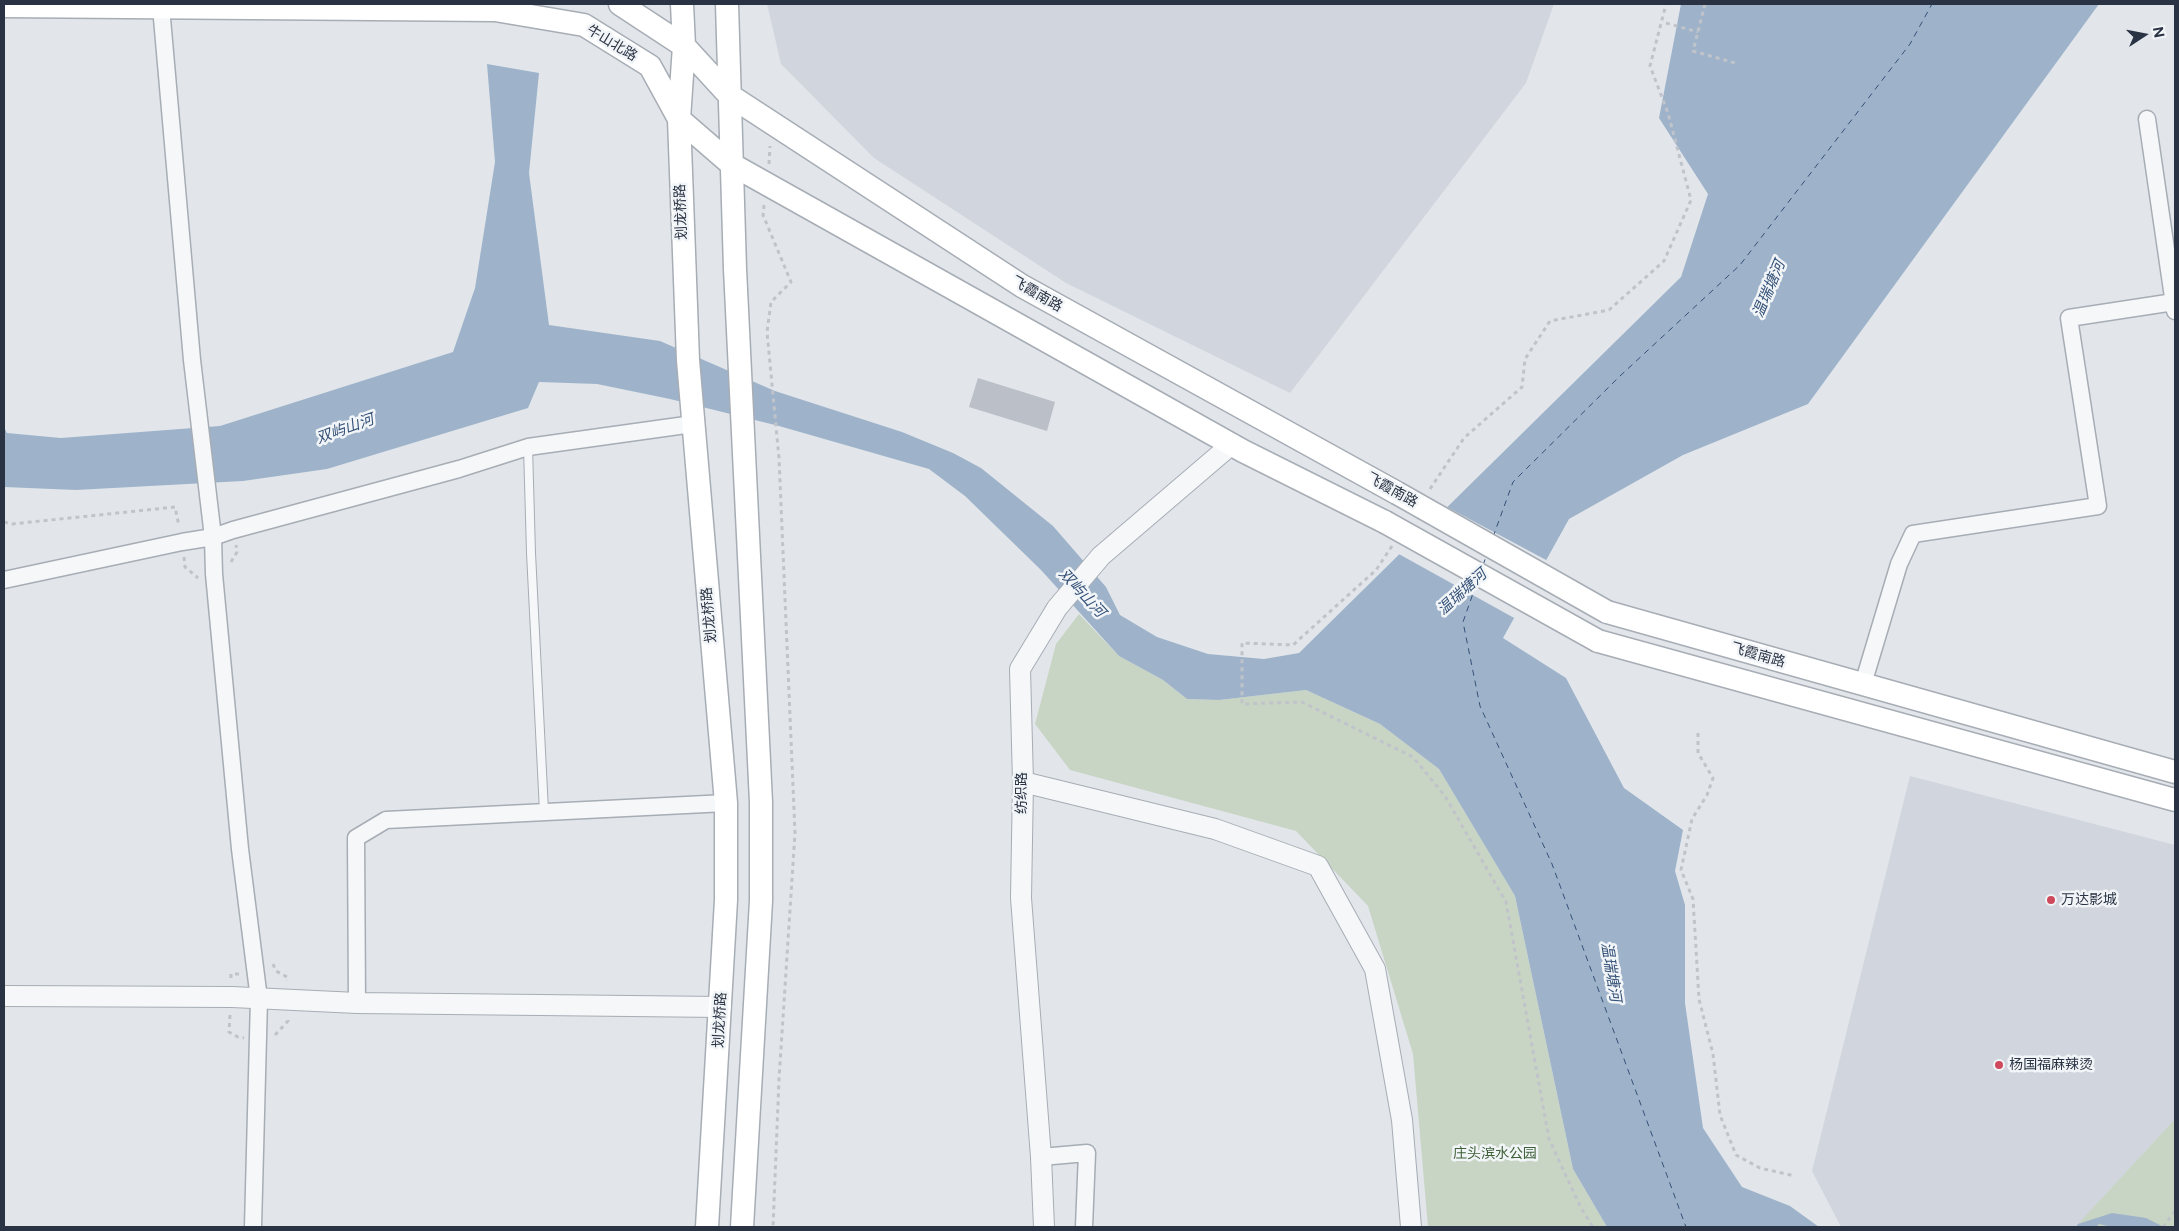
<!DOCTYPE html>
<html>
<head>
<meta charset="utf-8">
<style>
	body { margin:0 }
	#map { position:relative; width:2179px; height:1231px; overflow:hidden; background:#e2e6eb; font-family:"Public Sans",sans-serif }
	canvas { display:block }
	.frame { position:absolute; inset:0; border:5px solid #2a3343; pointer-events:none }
	.north { position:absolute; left:2119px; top:10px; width:50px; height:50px; -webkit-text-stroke:4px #f2f5f8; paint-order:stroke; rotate:79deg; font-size:14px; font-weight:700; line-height:20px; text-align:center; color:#2a3343 }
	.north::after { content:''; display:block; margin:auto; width:18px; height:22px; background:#2a3343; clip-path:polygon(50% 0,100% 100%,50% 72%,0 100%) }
</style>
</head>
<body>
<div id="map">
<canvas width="2179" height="1231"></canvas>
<div class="frame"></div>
<div class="north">N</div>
</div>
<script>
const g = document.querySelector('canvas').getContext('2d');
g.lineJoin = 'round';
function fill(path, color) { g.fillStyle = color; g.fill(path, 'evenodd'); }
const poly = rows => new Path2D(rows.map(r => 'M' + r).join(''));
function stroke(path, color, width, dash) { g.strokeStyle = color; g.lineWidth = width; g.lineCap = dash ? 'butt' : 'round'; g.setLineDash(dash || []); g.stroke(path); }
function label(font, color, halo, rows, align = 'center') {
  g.font = font + ' "Public Sans","Noto Sans SC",sans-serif'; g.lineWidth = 5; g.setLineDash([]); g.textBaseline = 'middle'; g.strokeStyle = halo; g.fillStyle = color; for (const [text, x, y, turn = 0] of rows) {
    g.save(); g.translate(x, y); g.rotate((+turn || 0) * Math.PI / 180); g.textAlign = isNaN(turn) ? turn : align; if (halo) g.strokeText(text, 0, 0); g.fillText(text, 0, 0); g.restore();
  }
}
const built = poly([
	[767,4,1554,4,1526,83,1290,393,1066,283,874,158,781,64],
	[1910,776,2175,845,2175,1119,2076,1227,1841,1227,1812,1171]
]);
const green = poly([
	[1079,614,1119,656,1163,680,1187,699,1219,700,1306,690,1380,724,1439,769,1515,896,1573,1169,1607,1227,1428,1227,1413,1054,1368,906,1296,831,1070,770,1035,724,1056,644],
	[2175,1119,2175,1227,2077,1227,2078,1224]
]);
const water = poly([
	[1681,4,2099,4,1808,404,1683,455,1569,519,1503,638,1566,678,1624,788,1683,830,1675,871,1685,905,1685,1003,1703,1128,1742,1187,1790,1206,1819,1227,1607,1227,1573,1169,1515,896,1439,769,1380,724,1306,690,1219,700,1187,699,1163,680,1119,656,1041,570,965,496,929,469,779,426,670,399,597,384,539,382,528,408,327,469,243,481,76,490,4,487,4,427,7,433,61,438,220,426,453,352,475,288,495,162,487,64,539,73,529,173,549,325,660,341,775,391,902,432,953,453,981,468,1053,526,1106,587,1120,615,1157,637,1208,654,1264,659,1299,653,1681,277,1708,194,1659,118],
	[2112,1213,2146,1218,2164,1227,2112,1227,2099,1224,2096,1227,2076,1227,2078,1224]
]);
const pier = poly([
	[1445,506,1548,561,1516,619,1397,553]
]);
const ferry = poly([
	[1493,537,1513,482,1620,376,1740,265,1910,44,1932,4],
	[1483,565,1486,557],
	[1476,585,1463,622,1480,706,1552,864,1686,1227]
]);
const building = poly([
	[978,378,1055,402,1047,431,969,407]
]);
const path = poly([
	[1705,4,1693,51,1735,63],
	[1666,23,1698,32],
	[769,164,770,146],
	[764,205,763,215,791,282,771,302,767,332,779,458,795,833,779,1079,773,1227],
	[1430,489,1464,438,1522,387,1525,359,1550,321,1609,310,1664,261,1691,200,1668,113,1650,66,1666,4],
	[4,522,12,524,175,507,179,526],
	[1392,546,1376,570,1293,645,1242,643,1242,704,1302,702,1413,757,1445,796,1506,902,1549,1139,1581,1208,1593,1227],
	[184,557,185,567,198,578],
	[231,562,237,552,236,545],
	[1698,733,1698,753,1713,778,1707,795,1692,819,1681,870,1693,899,1699,999,1713,1054,1720,1115,1736,1155,1760,1168,1795,1176],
	[273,964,276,971,287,977,287,981],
	[231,978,231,974,241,974],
	[230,1015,229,1032,238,1037,244,1038],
	[275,1035,288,1021,288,1017],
	[2163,1227,2175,1211]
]);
const service = poly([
	[528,447,531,553,544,811]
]);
const minor = poly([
	[161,7,192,360,213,537,214,574,240,849,259,999,253,1227],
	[2147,119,2175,311],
	[4,580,182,542,213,537,233,530,459,469,528,447,693,424],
	[1863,684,1899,564,1913,534,2098,506,2069,318,2174,302],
	[357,1003,356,838,386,820,726,803],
	[1041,1157,1087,1153,1084,1227]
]);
const tertiary = poly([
	[1023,782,1215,829,1318,866,1375,969,1402,1120,1411,1227],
	[4,996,232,997,357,1003,721,1007],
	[1044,1227,1041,1157,1021,898,1023,782,1020,669,1057,608,1101,556,1232,444]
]);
const secondary = poly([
	[620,4,684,46,729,95,1022,286,1397,493],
	[682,4,684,46,679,119,688,360,726,803,726,900,707,1227],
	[727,4,735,269,761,802,761,901,742,1227],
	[4,6,495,10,584,25,650,66,679,119,731,164,1243,451,1385,522],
	[1607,612,2175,772],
	[1598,641,2175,800]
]);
const secondaryBridge = poly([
	[1397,493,1607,612],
	[1385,522,1598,641]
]);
const markers = [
	[2051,900,5,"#ce495b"],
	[1999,1065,5,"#ce495b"]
];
const streetNames = [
	["牛山北路",612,43,31],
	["划龙桥路",681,212,-92],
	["飞霞南路",1037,294,30],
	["飞霞南路",1392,490,29],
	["划龙桥路",709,615,-95],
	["飞霞南路",1758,655,16],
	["纺织路",1022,793,-90],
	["划龙桥路",720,1020,-87]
];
const poiNames = [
	["万达影城",2061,900],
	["杨国福麻辣烫",2009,1065]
];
const parkNames = [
	["庄头滨水公园",1495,1154]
];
const waterNames = [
	["温瑞塘河",1769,289,-67],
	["双屿山河",345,429,-20],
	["温瑞塘河",1462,592,-42],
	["双屿山河",1082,593,47],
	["温瑞塘河",1611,972,81]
];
fill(built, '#d1d5dd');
fill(green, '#c8d5c4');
fill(water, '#9eb3ca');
fill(pier, '#e2e6eb');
stroke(ferry, '#345177', 1, [6, 5]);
fill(building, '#babfc8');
stroke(service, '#a7adb5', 10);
stroke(minor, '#a7adb5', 19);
stroke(tertiary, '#a7adb5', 22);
stroke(secondary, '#a7adb5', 25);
stroke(path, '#c0c4ca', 3, [4, 4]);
stroke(service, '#f5f7f9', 8);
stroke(minor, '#f5f7f9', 16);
stroke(tertiary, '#f5f7f9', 20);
stroke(secondary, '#fff', 22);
stroke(secondaryBridge, '#a7adb5', 25, []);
stroke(secondaryBridge, '#fff', 22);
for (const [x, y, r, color] of markers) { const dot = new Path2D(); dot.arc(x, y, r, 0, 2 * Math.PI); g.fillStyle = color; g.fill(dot); stroke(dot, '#f2f5f8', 2); }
label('14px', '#2a3343', '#f2f5f8', streetNames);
label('14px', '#2a3343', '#f2f5f8', poiNames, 'left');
label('14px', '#3e5f38', '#f2f5f8', parkNames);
label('italic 15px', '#345177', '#f2f5f8', waterNames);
</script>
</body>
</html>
